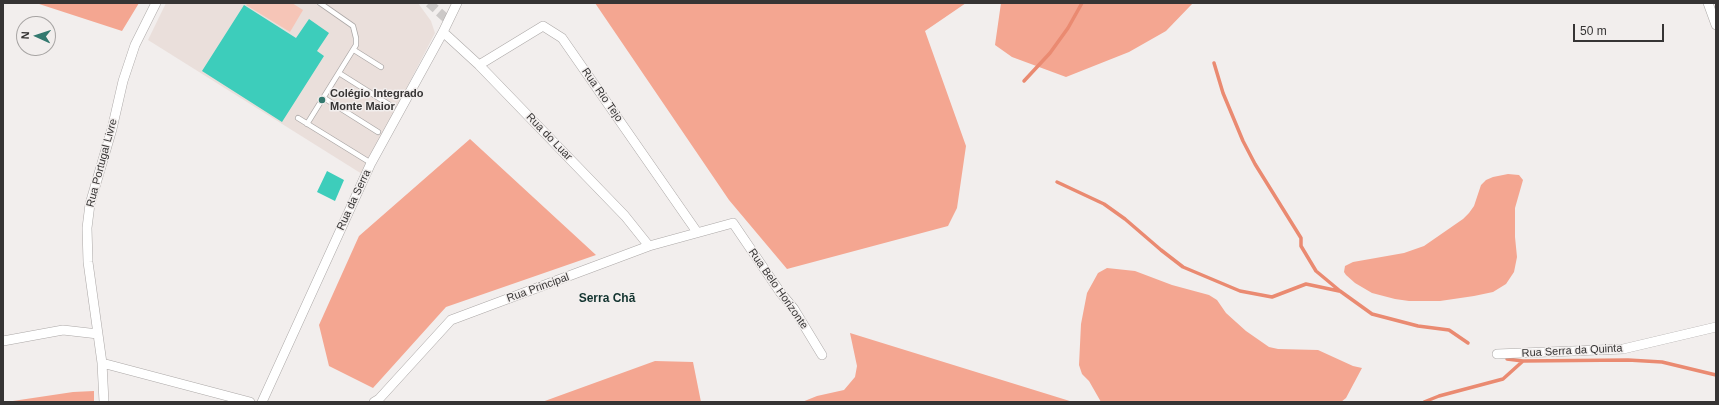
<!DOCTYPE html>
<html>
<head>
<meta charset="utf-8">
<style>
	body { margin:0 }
	#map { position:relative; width:1719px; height:405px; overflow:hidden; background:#f2eeed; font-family:Helvetica,sans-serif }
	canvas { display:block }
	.frame { position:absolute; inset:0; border:4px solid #363434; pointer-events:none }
	.north { position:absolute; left:16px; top:16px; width:40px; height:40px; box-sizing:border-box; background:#f2eeed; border:1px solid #a7a4a3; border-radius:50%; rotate:273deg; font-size:11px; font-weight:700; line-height:16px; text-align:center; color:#363434 }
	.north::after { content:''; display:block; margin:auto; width:14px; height:18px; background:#33796f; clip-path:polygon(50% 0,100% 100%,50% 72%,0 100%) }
	.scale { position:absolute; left:1573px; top:24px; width:91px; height:18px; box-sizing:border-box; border:2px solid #363434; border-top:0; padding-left:5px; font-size:12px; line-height:14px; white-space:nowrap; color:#363434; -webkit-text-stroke:3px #f2eeed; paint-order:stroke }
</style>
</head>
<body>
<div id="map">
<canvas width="1719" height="405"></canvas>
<div class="frame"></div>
<div class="north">N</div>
<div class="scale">50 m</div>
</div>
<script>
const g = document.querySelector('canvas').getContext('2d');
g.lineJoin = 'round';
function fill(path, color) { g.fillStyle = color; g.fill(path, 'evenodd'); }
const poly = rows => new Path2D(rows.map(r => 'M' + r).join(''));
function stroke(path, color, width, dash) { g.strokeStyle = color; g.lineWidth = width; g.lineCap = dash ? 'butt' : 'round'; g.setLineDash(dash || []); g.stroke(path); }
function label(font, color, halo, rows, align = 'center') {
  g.font = font + ' Helvetica,sans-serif'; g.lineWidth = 3; g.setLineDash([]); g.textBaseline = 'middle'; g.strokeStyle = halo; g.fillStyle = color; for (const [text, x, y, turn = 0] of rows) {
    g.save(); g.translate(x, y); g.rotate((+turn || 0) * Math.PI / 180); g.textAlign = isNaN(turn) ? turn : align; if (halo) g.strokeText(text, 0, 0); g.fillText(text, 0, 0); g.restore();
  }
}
const built = poly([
	[166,3,418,3,431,21,435,33,362,174,148,40]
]);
const green = poly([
	[248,3,292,3,303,10,290,32,246,5]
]);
const forest = poly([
	[36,3,139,3,122,31],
	[595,3,966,3,925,31,966,146,957,208,948,226,787,269,729,200],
	[1001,3,1193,3,1166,31,1129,52,1066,77,1012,57,995,45],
	[470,139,596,255,446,307,373,388,329,366,319,325,359,236],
	[1508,174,1519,175,1523,180,1515,208,1515,237,1517,257,1514,272,1506,284,1493,292,1474,296,1440,301,1409,301,1395,299,1372,293,1355,283,1346,275,1344,272,1345,266,1353,262,1404,253,1424,246,1463,219,1469,213,1474,206,1481,185,1486,180,1493,177],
	[1107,268,1135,271,1172,285,1209,295,1217,300,1226,313,1246,331,1269,347,1278,349,1318,350,1353,366,1362,368,1346,398,1341,402,1101,402,1089,381,1082,374,1079,365,1081,324,1087,293,1098,273],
	[850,333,1073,402,802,402,817,396,844,390,855,377,857,366],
	[655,361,693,362,701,402,542,402],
	[94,391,94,402,6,402,73,392]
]);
const stream = poly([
	[1214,63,1223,93,1243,141,1255,164,1301,238,1301,246,1316,271,1340,291,1372,314,1418,326,1449,330,1468,343],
	[1024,81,1050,53,1068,28,1082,3],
	[1057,182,1104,204,1125,219,1161,250,1183,267,1240,291,1272,297,1306,284,1339,291],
	[1507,359,1523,361,1628,360,1662,362,1716,375],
	[1424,402,1439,396,1503,379,1523,361]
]);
const building = poly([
	[244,5,296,38,309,19,329,33,317,51,324,56,282,122,202,71],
	[327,171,344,180,335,201,317,192]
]);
const minorTunnel = poly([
	[429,3,449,21]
]);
const service = poly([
	[354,50,381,67],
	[339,73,393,107],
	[324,98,378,132],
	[298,118,371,163],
	[307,124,356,45,356,38,353,26,320,3]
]);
const minor = poly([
	[1708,3,1716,25],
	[443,32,479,65,625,216,649,246],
	[479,65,543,26,562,38,697,232],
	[3,341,63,330,98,334],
	[1497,354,1623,349,1716,327],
	[102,363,250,402],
	[104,402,102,363,88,262,87,228,90,204,112,129,123,81,135,45,156,3],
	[262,402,371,163,443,32,457,3],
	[374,402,379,399,451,320,649,246,733,223,780,292,794,309,822,355]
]);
const markers = [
	[322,100,4,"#33796f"]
];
const poiNames = [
	["Colégio Integrado",330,94],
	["Monte Maior",330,107]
];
const streetNames = [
	["Rua Rio Tejo",602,95,55],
	["Rua do Luar",549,137,46],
	["Rua Portugal Livre",102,163,-75],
	["Rua da Serra",354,200,-65],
	["Rua Principal",538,288,-20],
	["Rua Belo Horizonte",778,289,55],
	["Rua Serra da Quinta",1572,351,-3]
];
const neighbourhoodNames = [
	["Serra Chã",607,299]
];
fill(built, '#eadfdb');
fill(green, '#f6c5b7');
fill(forest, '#f4a691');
stroke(stream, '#ea8a71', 3.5);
fill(building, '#3dcdbb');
stroke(minorTunnel, '#ccc9c8', 9, [9, 4.5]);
stroke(service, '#aca8a7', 6);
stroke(minor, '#aca8a7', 10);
stroke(service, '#fff', 4.5);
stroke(minor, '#fff', 9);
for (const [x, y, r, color] of markers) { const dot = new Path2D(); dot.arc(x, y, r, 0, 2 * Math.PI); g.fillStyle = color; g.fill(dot); stroke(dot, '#f2eeed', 1.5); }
label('bold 11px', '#363434', '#f2eeed', poiNames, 'left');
label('11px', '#363434', '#f2eeed', streetNames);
label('bold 12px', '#12332f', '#f2eeed', neighbourhoodNames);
</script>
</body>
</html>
